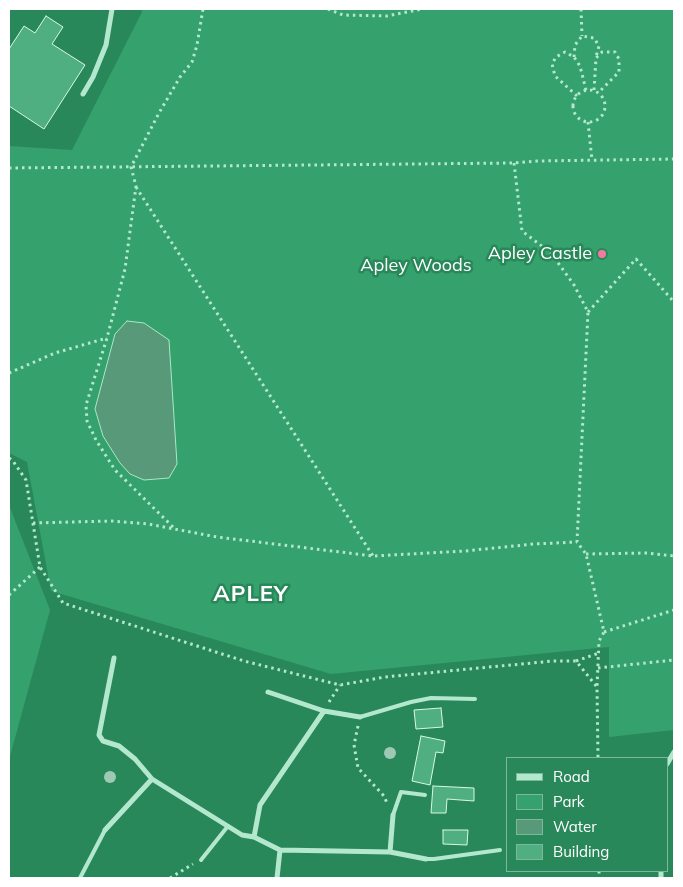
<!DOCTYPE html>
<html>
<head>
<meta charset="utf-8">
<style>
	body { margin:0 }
	#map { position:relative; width:683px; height:887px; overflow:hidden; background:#28885a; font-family:Mulish,sans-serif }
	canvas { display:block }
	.frame { position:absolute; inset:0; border:10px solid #fff; pointer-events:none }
	.legend { position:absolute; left:506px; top:757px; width:162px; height:115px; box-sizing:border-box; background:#28885a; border:1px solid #7eb89c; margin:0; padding:6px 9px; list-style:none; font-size:15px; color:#fff }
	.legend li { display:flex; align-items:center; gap:10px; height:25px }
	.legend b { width:25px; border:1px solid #7eb89c }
</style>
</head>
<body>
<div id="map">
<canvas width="683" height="887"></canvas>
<div class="frame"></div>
<ul class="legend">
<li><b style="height:6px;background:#b4e8ce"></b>Road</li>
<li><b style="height:14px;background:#35a16c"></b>Park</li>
<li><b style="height:14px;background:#579979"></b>Water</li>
<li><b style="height:14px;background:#50af80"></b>Building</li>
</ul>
</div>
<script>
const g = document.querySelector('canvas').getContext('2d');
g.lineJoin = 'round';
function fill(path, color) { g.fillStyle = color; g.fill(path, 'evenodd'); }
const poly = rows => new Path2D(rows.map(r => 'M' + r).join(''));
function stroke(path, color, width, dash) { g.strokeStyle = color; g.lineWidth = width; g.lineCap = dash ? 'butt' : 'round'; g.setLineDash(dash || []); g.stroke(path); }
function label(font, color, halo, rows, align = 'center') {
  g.font = font + ' Mulish,sans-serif'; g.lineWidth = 5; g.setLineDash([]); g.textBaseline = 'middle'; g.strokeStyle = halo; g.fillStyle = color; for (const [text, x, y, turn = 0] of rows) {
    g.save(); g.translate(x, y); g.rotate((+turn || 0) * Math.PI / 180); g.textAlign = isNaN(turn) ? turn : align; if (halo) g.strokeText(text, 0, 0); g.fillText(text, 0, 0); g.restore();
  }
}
const green = poly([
	[142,9,674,9,674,730,609,737,609,647,331,674,51,591,27,462,9,453,9,146,72,150,142,12],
	[9,505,50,610,9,760]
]);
const water = poly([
	[127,321,144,323,169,340,177,464,169,478,144,480,130,474,120,463,103,436,95,409,115,334,127,321]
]);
const building = poly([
	[46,16,63,27,52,44,85,65,44,129,9,106,9,49,24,26,35,33,46,16],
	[441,708,443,727,416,729,414,710,441,708],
	[421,736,445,741,443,753,436,752,430,785,412,781,421,736],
	[433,786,474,788,474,801,447,799,446,813,431,813,433,786],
	[443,830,468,830,467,845,443,844,443,830]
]);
const path = poly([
	[328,9,343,15,387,16,422,9],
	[581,9,582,36],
	[574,57,575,45,582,36,594,38,599,46,596,57],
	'573 106a16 16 0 1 1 32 0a16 16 0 1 1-32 0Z',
	[594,90,596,58,602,52,615,52,619,59,619,72,599,92],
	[577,96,555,76,552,64,556,57,565,52,574,57,580,66,586,90],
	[588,122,592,160],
	[514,163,522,231,551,253,574,285,588,312,577,542,586,554,604,632,599,641,597,687,598,758],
	[9,168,514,163,537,161,674,159],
	[136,187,373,556],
	[588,312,636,259,674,302],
	[9,373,55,353,107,338],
	[9,458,13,461,26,480,40,567,63,603,244,661,340,685,385,677,553,661,576,661,597,687],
	[33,523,112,521,148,524,217,537,373,556,465,551,534,544,577,542],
	[173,527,115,470,96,440,87,421,86,405,107,338,125,269,136,186,131,167,159,113,180,77,192,62,197,45,203,9],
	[586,554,647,553,674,556],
	[9,595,40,567],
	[604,632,674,610],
	[576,661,599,653],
	[598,668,674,660],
	[329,702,340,685],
	[358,726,354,745,358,768,384,796,387,803],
	[599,871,599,878],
	[170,878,193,864]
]);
const service = poly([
	[360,717,411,702,431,698,475,699],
	[393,815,401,792,425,795],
	[426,859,434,859,500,850],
	[201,860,228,826],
	[80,878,105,830]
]);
const minor = poly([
	[83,94,93,77,106,45,112,9],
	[268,692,324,711,360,717],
	[667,764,674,752],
	[152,779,242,835,254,837,280,850,390,852,426,859],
	[105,830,152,779,135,759,119,746,103,741,99,735,114,658],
	[254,837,260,805,324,711],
	[390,852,393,815],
	[661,871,661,878],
	[277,878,280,850]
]);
const trees = [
	[390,753],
	[110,777]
];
const markers = [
	[602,254,5,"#f17aa1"]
];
const poiNames = [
	["Apley Castle",592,254]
];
const parkNames = [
	["Apley Woods",416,266]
];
const districtNames = [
	["APLEY",251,594]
];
fill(green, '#35a16c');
fill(water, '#579979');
stroke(water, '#a8e9c8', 1);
fill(building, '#50af80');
stroke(building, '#d8f7e7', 1);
stroke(path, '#b4e8ce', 3, [2.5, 4]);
stroke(service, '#b4e8ce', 4);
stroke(minor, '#b4e8ce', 5);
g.fillStyle = '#9ec9b5';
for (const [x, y] of trees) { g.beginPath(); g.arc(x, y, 6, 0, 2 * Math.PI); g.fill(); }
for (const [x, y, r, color] of markers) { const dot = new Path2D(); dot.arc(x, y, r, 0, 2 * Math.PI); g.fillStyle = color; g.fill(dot); stroke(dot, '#28885a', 2); }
label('18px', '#fff', '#28885a', poiNames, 'right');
label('18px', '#fff', '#28885a', parkNames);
g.letterSpacing = '1px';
label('bold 22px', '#fff', '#28885a', districtNames);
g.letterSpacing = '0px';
</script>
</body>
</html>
